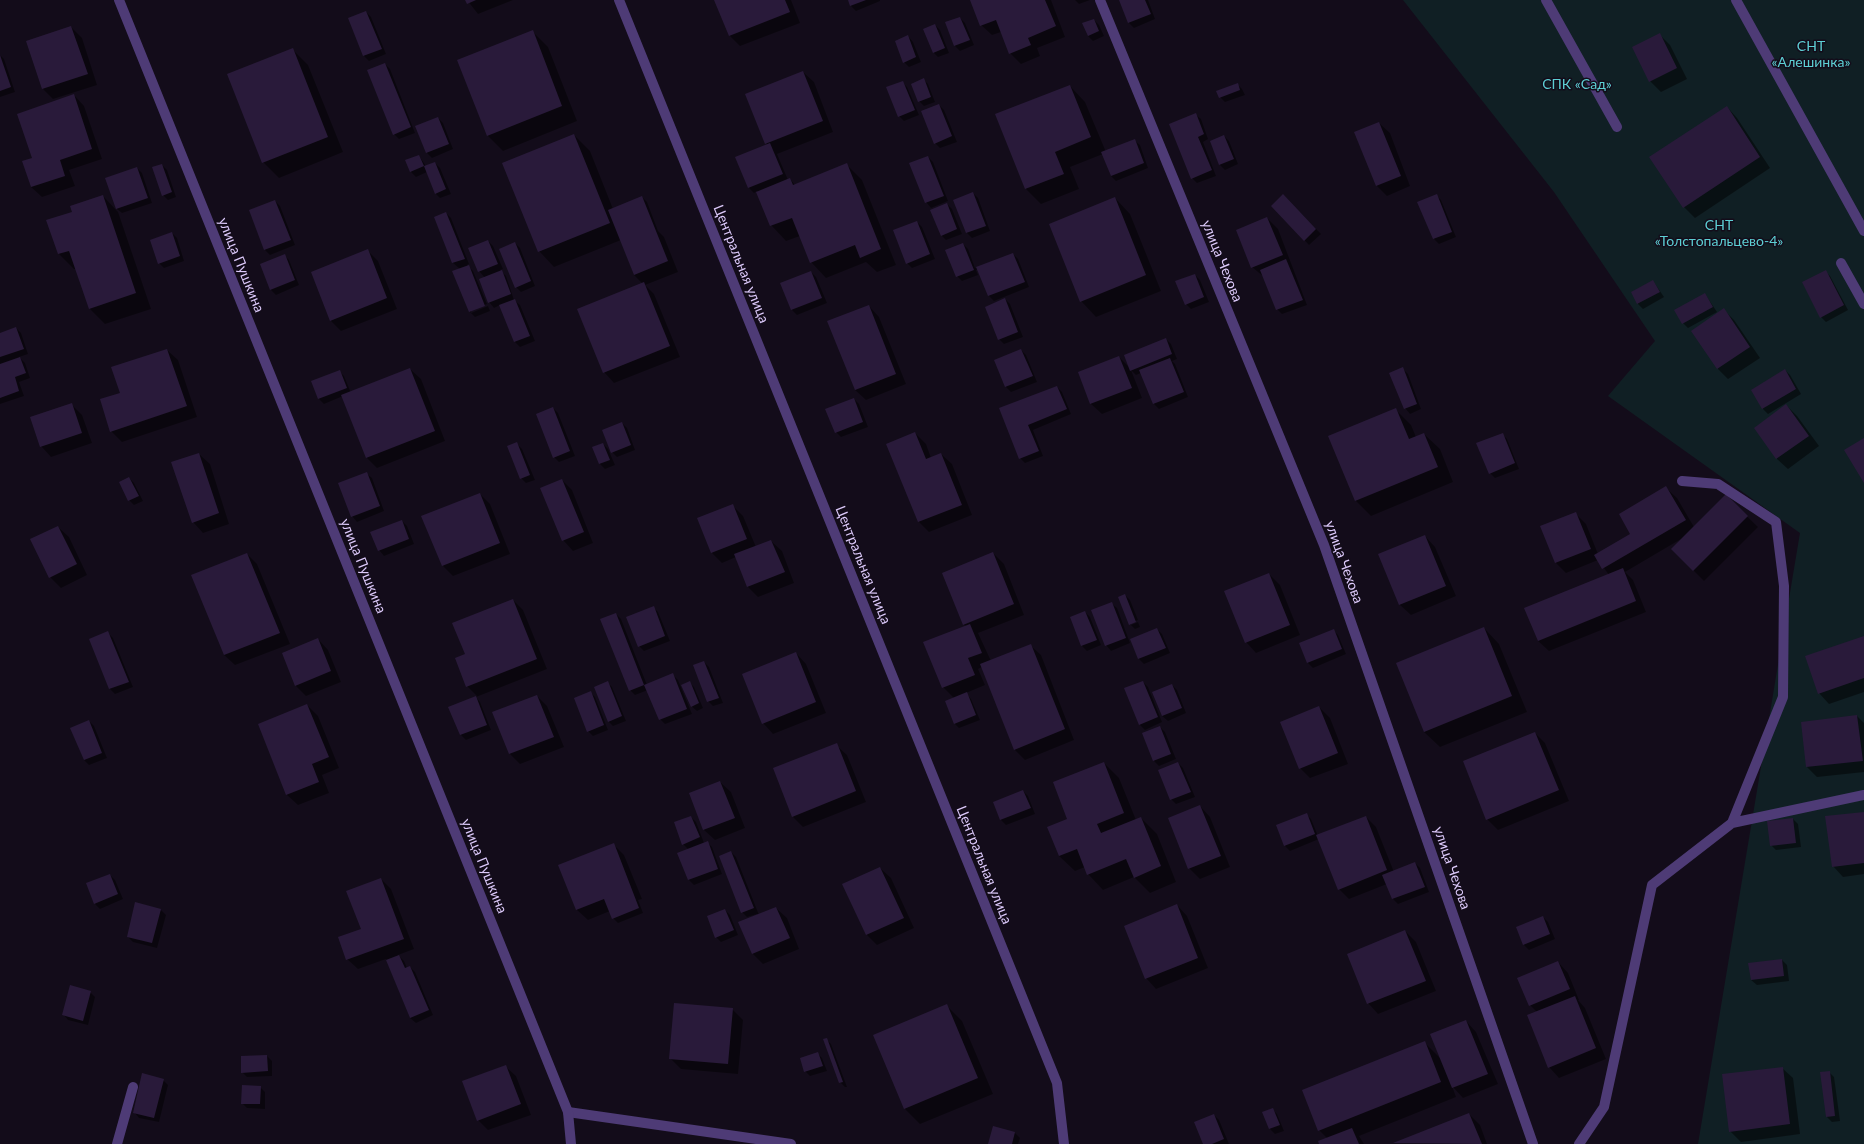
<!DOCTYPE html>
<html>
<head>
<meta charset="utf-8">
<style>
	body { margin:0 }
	canvas { display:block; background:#130c1a }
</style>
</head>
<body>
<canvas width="1864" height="1144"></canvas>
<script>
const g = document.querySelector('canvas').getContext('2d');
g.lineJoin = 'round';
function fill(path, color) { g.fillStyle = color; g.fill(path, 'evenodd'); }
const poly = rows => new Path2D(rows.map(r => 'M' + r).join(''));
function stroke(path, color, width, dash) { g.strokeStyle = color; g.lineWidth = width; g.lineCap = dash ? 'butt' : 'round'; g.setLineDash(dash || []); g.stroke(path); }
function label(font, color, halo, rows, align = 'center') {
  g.font = font + ' Lato,sans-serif'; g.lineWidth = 3; g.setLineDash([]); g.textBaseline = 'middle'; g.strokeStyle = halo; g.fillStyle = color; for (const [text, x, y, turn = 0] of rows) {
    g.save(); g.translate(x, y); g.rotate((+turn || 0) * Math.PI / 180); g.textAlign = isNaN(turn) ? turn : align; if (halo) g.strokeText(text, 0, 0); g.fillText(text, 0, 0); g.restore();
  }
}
const green = poly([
	[1403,0,1864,0,1864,1144,1698,1144,1800,533,1608,396,1655,341,1554,192]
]);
const shadow = poly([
	[467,0,513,0,478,14],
	[715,0,791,0,800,23,740,46,730,36],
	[849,0,880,0,880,1,856,11,851,6],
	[971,0,1051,0,1065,37,1037,48,1040,56,1021,64,1010,53,1001,32,992,35,981,25],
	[1075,0,1090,0,1079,4],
	[1121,0,1148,0,1155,19,1134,28,1129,23],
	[366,12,371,17,386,54,369,61,364,56,349,18],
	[960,18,965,23,974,45,960,51,955,46,946,23],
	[1094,20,1099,25,1104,36,1093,41,1088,36],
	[935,25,940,30,949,53,938,57,933,52],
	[71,27,82,38,97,85,53,99,43,89],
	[532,31,548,47,577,121,503,151,487,135],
	[1659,34,1670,45,1687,79,1661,92,1650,81],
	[908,36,913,42,921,62,909,67,904,62],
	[292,49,308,65,343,152,279,178,263,162],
	[0,55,4,59,15,92,0,97],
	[385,64,390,69,415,133,399,139,394,134],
	[803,72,814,82,833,132,777,154,788,180,790,179,795,185,847,165,862,180,896,265,877,272,866,262,826,278,811,262,800,236,786,241,771,225,757,191,754,193,749,188,767,145,746,95],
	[923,79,928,84,935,102,924,106,919,101],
	[902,82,907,87,919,115,904,121,899,116],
	[1237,84,1242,89,1245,95,1225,102,1220,97],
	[1070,86,1085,102,1106,152,1134,140,1140,145,1148,168,1116,181,1111,176,1103,154,1070,167,1079,189,1041,204,1026,189,997,115],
	[74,95,84,106,102,159,69,170,75,186,42,197,31,187,23,162,33,158],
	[939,105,944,110,957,142,940,148,935,143],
	[1727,107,1737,118,1770,168,1695,218,1684,207,1651,157],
	[1195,114,1201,119,1208,139,1203,142,1216,176,1197,183,1192,178],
	[438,118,443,123,453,149,432,158,427,153],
	[1379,123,1390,133,1410,186,1387,196,1376,185],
	[574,135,590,151,613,209,642,197,647,202,658,231,664,237,678,272,645,285,654,294,680,357,614,383,604,372,643,284,634,275,621,240,554,267,539,251],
	[1224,136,1229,141,1238,164,1225,170,1220,165,1211,142],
	[419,156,426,166,435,163,440,168,451,194,440,198,435,193,427,172,416,177,411,172],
	[928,157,933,162,948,201,931,208,926,202],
	[162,165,167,170,176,197,168,200,163,195],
	[137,168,142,173,152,203,122,213,117,209,151,309,105,324,90,309,76,269,74,269,59,254,73,212,103,196,118,212,106,178],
	[973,193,978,198,990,231,972,238,967,233,955,200],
	[1283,195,1321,234,1309,245,1272,206],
	[1436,195,1441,200,1456,237,1439,244,1434,239],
	[1115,198,1130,214,1161,291,1096,317,1081,301],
	[275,201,280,206,295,245,270,255,265,250,250,211],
	[947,204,952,209,962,234,946,240,941,235],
	[446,213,451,218,469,264,467,265,473,271,487,304,471,310,471,313,488,306,490,311,475,317,470,312,460,269,453,263,435,218],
	[1267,218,1278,229,1307,305,1282,314,1277,309,1264,277,1252,267],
	[917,222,922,227,935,259,912,268,907,263],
	[172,233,177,238,184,261,164,268,159,263],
	[488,241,493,246,503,269,500,270,506,276,514,300,520,305,535,341,520,347,515,342,500,305,494,308,489,302,485,278,479,271],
	[515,243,520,248,535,286,521,292,516,287],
	[963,244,968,249,975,268,1013,254,1018,259,1029,287,994,301,989,296,978,269,976,270,978,275,962,281,957,276],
	[368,251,378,261,397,309,341,331,331,321,312,273],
	[284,255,289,260,299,285,276,295,271,290,261,265],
	[1825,271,1830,276,1848,310,1826,322,1821,317],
	[811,272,816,277,827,303,797,315,792,310,782,283],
	[1195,275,1200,280,1209,302,1191,309,1186,304],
	[1653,281,1664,297,1643,309,1638,304,1632,292],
	[1705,294,1717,312,1688,328,1683,323],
	[1005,299,1010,304,1023,337,1004,344,999,339],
	[869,306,879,317,906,384,866,400,855,390],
	[1724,310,1734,320,1760,358,1728,379,1718,369,1693,331],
	[16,328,21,333,28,354,19,357,25,363,30,378,19,382,24,396,0,404,0,334],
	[1166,339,1171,344,1177,359,1172,361,1175,364,1188,397,1159,409,1154,404,1141,373,1136,375,1131,370,1142,398,1102,414,1091,404,1079,373,1119,357,1130,368],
	[167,350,178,360,197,417,122,442,111,431,121,393],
	[1021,350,1026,355,1037,382,1011,392,1006,387,995,361],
	[410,369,421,379,445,441,377,468,367,458,343,396,324,404,319,399,313,382,339,371,344,376,351,393],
	[1403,369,1408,374,1421,409,1410,414,1405,408],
	[1785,370,1790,375,1801,394,1768,414,1763,409,1752,390],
	[1057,387,1062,392,1071,414,1033,430,1043,456,1025,463,1020,458,1000,409],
	[854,399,859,404,868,427,841,437,836,432],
	[71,404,82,415,92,443,51,457,41,446],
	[1786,405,1797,416,1819,446,1788,469,1777,459,1755,428],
	[553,408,558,413,575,456,559,462,554,457],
	[1396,410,1411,425,1416,437,1424,434,1440,449,1453,482,1371,516,1355,500],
	[622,423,627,428,635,450,617,457,612,452],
	[915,433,926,444,931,458,941,454,952,464,972,515,929,532,919,522],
	[1502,434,1507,439,1519,469,1495,478,1490,473],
	[517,444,522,449,535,480,526,483,521,478],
	[603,444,608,449,615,465,605,469,600,464],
	[199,454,210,464,229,524,203,533,193,522],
	[366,473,372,478,384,511,357,522,352,516],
	[129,478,134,483,143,501,134,505,129,500],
	[562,480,572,490,593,543,573,551,563,540],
	[1666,488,1677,498,1694,527,1726,496,1758,527,1704,581,1672,549,1681,539,1625,572,1633,580,1646,612,1549,651,1538,641,1609,575,1598,560,1566,573,1556,563,1575,513,1586,524,1598,554,1632,534],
	[480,494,490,504,510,554,453,576,443,566],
	[732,505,743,516,756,547,771,541,782,551,794,583,758,597,748,587,736,557,722,563,712,553],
	[402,521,407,526,414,544,384,556,379,550],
	[58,527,69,537,87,575,61,588,50,577],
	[1425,536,1435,547,1456,596,1411,615,1400,605,1380,554],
	[993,553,1004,564,1024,615,978,633,991,661,1030,645,1041,655,1074,740,1025,760,1014,749,982,667,978,669,985,685,966,693,971,699,980,720,959,728,954,723,954,698,943,687,966,626,963,624],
	[247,554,257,564,290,644,235,665,224,655],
	[1269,574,1280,585,1300,635,1256,653,1246,642],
	[1125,595,1130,600,1138,620,1131,623,1131,625,1138,622,1140,627,1135,629,1130,624],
	[513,600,523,610,547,669,476,697,480,702,491,730,466,740,461,735,449,708,477,696,467,686,466,655],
	[1111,603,1117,608,1130,643,1111,651,1106,645],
	[653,607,658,612,670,641,644,651,639,646],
	[1085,612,1090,617,1101,645,1087,651,1082,646,1071,618],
	[616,614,621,619,647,685,673,675,678,680,692,714,665,724,660,719,648,690,635,695,630,690],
	[1484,628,1499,644,1527,712,1440,747,1424,732],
	[1157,629,1162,634,1170,653,1144,664,1139,659,1131,640],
	[1333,630,1338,635,1346,654,1313,668,1308,663,1300,644],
	[108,633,113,638,133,687,115,694,110,689],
	[1864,637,1864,692,1829,704,1819,693],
	[318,639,328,650,341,682,306,696,295,685],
	[796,653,806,664,826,713,773,734,763,723],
	[704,662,709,667,723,703,713,706,708,701],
	[607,682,612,687,626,721,613,726,608,721],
	[689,682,694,687,703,708,697,711,691,706],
	[1143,682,1148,687,1162,722,1145,730,1140,725],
	[1172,685,1177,690,1186,713,1168,721,1162,716],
	[590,692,595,697,608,730,593,736,588,731],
	[537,696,547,706,564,747,520,764,510,754,494,713],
	[307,705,318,716,339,768,322,775,329,793,298,805,287,795,259,725],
	[1319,707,1330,718,1348,764,1310,778,1300,768],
	[1857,716,1864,723,1864,772,1817,777,1807,767],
	[89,721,94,726,107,758,89,765,84,760],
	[1160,727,1165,732,1176,759,1159,766,1154,761],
	[1535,733,1545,743,1569,801,1498,830,1487,819],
	[836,745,847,755,866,802,803,827,793,817],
	[1104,763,1119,778,1136,820,1141,818,1157,834,1176,882,1150,893,1134,877,1103,890,1088,874,1085,867,1075,871,1059,856,1068,820],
	[1178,763,1183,768,1195,797,1176,804,1171,799],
	[720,782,731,792,745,828,715,840,704,830,690,794],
	[1023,791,1028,796,1035,814,1006,825,1001,820,994,802],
	[1200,806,1210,817,1230,867,1200,879,1189,868],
	[1864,813,1864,874,1843,877,1833,866],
	[1306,814,1311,819,1318,836,1366,817,1376,827,1394,872,1415,863,1420,868,1429,892,1398,904,1393,899,1387,884,1349,899,1339,889,1319,839,1290,851,1285,846],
	[691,817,696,822,704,843,707,842,712,847,722,874,694,885,689,880,678,854,689,850,683,844],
	[1793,819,1798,824,1801,847,1776,850,1771,845],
	[613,844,624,855,642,899,638,900,643,913,618,923,613,918,610,911,588,920,577,910,560,866],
	[731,852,736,857,759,915,776,908,787,918,799,949,763,964,752,953,758,915,757,914,747,917,742,912],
	[880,868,891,878,914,928,877,945,867,935,843,885],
	[110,875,115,880,123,899,100,909,95,904],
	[381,879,391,889,414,949,398,955,404,961,407,968,410,967,415,972,433,1015,416,1023,410,1018,386,959,358,969,347,959,362,930],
	[1177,905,1187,916,1208,968,1156,989,1146,978],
	[161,910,166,915,157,948,133,942,128,937],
	[725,910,730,915,738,935,721,942,716,937],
	[1543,917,1548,922,1555,939,1529,950,1524,945,1517,928],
	[1405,931,1416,942,1436,991,1378,1014,1368,1003],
	[1782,960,1787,965,1789,981,1757,985,1751,980],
	[1558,962,1568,973,1579,1000,1578,1000,1585,1008,1606,1059,1559,1078,1549,1067,1537,1012,1530,1005],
	[90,992,95,997,88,1025,68,1020,63,1014],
	[947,1006,962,1021,993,1094,920,1124,905,1109],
	[732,1009,743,1020,738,1074,681,1069,670,1058],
	[1466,1021,1476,1032,1498,1084,1463,1098,1452,1086,1456,1097,1359,1136,1364,1144,1320,1144,1328,1139,1319,1130,1424,1042,1441,1059],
	[826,1039,831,1044,847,1087,845,1087,840,1082],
	[817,1053,822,1058,827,1071,810,1076,805,1071],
	[267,1056,272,1061,272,1076,247,1077,242,1072],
	[505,1066,516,1076,531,1115,488,1130,478,1120],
	[1782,1068,1793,1078,1800,1134,1741,1142,1730,1131],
	[1829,1072,1834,1077,1840,1121,1832,1122,1827,1117,1821,1073],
	[163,1080,168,1085,159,1122,139,1118,134,1112],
	[260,1087,265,1092,265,1109,247,1108,242,1103],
	[1272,1109,1277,1114,1284,1131,1275,1134,1270,1129,1264,1112],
	[1469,1114,1480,1125,1487,1144,1395,1143],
	[1214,1115,1219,1120,1229,1144,1205,1144],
	[1015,1133,1020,1138,1018,1144,989,1144]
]);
const building = poly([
	[465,0,476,0,467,4],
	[714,0,785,0,790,12,729,36],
	[848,0,866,0,850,6],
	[970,0,1045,0,1056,26,1028,38,1031,45,1009,54,996,20,980,26],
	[1119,0,1145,0,1151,14,1128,23],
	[366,11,382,49,363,56,348,18],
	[960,17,970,40,954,46,945,22],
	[1094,19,1099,31,1088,36,1082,23],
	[935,24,945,48,933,53,923,29],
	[71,26,88,74,42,89,26,41],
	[533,30,562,106,487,136,457,60],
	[1660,33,1677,68,1649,82,1632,47],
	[908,35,916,57,903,63,895,41],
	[293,48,328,137,262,163,227,74],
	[0,55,11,87,0,91],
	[385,63,411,127,393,135,367,70],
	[803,71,823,121,765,144,745,94],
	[924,78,931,97,918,102,911,84],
	[903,81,915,110,898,117,886,87],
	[1238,83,1240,90,1219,98,1216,91],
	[1070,85,1091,137,1055,152,1064,174,1025,189,995,114],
	[74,94,92,149,60,160,65,176,31,187,22,161,32,158,17,114],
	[939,104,952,136,934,144,921,111],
	[1727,106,1760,157,1683,208,1649,157],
	[1196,113,1204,134,1198,137,1212,170,1191,179,1169,124],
	[438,117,449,144,426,153,415,126],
	[1379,122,1401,176,1376,186,1354,132],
	[574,134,610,223,538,252,502,163],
	[1224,135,1234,159,1219,165,1210,141],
	[1135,139,1144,163,1111,176,1101,152],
	[770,143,783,174,748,188,735,157],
	[419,155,424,166,410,172,405,160],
	[928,156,944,196,925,203,909,163],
	[435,162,446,189,435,194,424,166],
	[847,163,881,249,860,258,855,245,810,263,792,218,770,226,756,192,790,178,793,185],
	[162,164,172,192,162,196,152,167],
	[137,167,148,198,116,209,105,178],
	[973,192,986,226,966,233,953,200],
	[1283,194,1316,229,1304,241,1271,206],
	[1437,194,1452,232,1433,239,1417,202],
	[103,195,136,293,89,309,69,251,58,254,46,220,72,212,70,206],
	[642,196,668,261,634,275,608,210],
	[1115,197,1146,275,1080,302,1049,224],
	[275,200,291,240,264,250,249,210],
	[947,203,957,229,941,236,930,210],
	[446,212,465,259,452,263,434,217],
	[1267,217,1283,255,1251,268,1236,230],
	[917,221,930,254,906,264,893,230],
	[172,232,180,256,158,264,150,240],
	[488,240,498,264,478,272,468,248],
	[515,242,531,281,515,288,499,249],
	[963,243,974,270,956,277,945,250],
	[368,249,387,298,330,321,311,272],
	[1013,253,1025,282,988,296,976,267],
	[285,254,295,280,270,290,260,264],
	[1286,259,1303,300,1276,310,1260,270],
	[469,265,485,306,469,312,452,271],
	[502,270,511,294,488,303,479,279],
	[1826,270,1844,305,1820,318,1802,282],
	[811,271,822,298,791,310,780,283],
	[1195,274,1204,297,1185,305,1175,281],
	[1653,280,1660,292,1637,304,1631,292],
	[644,282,670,346,603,373,577,309],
	[1705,293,1713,307,1682,324,1674,310],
	[1005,298,1018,332,998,340,985,307],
	[515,299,530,336,514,342,499,305],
	[869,305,896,374,855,390,827,321],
	[1724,308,1750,347,1717,369,1691,331],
	[16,327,24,349,0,357,0,333],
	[1166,338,1172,354,1130,371,1124,355],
	[167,349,187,406,110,432,100,399,120,393,111,367],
	[1021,349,1033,376,1005,387,994,360],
	[1119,356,1132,388,1090,404,1078,372],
	[20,357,26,373,15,377,19,391,0,398,0,364],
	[1170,358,1184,392,1153,404,1139,370],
	[1403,367,1417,404,1404,409,1389,373],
	[410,368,435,431,366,458,341,395],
	[1785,369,1796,389,1762,409,1751,390],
	[340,370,347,388,318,399,311,381],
	[1057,386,1067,409,1028,425,1039,451,1019,459,999,408],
	[854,398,863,422,835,433,825,409],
	[72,403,82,433,40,447,30,417],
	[1786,404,1809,436,1776,459,1754,428],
	[553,407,570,451,553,458,536,414],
	[1396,408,1409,439,1424,433,1438,467,1355,501,1328,436],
	[622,422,631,445,611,453,602,430],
	[915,432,926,459,941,453,962,505,918,522,886,444],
	[1503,433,1515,463,1489,474,1476,443],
	[1864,438,1864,483,1844,450],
	[517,442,530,475,520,479,507,446],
	[603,443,610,460,599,464,592,447],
	[199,453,219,513,192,523,171,462],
	[367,472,380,506,351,517,338,483],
	[129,477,139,496,128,501,119,482],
	[562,479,584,532,562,541,540,488],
	[1666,486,1686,520,1602,569,1594,555,1630,534,1619,514],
	[480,493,500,543,442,566,421,516],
	[1726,494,1748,516,1693,571,1671,549],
	[733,504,747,539,711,553,697,518],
	[1576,512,1591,549,1555,563,1540,526],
	[402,520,409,539,378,551,370,532],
	[58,526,77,564,49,578,30,539],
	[1425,535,1446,586,1399,605,1378,554],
	[771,540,785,572,747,587,734,554],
	[993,552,1014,604,963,625,942,573],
	[247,553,280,633,224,655,191,575],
	[1623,568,1636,601,1538,641,1524,608],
	[1269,573,1290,625,1245,643,1224,591],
	[1125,594,1136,622,1129,625,1118,597],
	[513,599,537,659,466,687,455,658,465,654,452,623],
	[1112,602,1126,638,1105,646,1091,610],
	[654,606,665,636,638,647,626,617],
	[1085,611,1097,640,1081,646,1070,617],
	[616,613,644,685,629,691,600,619],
	[970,624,982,653,968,658,975,675,942,688,923,642],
	[1484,627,1512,696,1424,732,1396,663],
	[1157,628,1166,648,1138,659,1130,639],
	[1334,629,1342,649,1307,663,1299,643],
	[108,631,129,682,109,689,89,639],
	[1864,636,1864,678,1818,694,1805,656],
	[318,638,331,671,295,686,282,653],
	[1031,644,1065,729,1014,750,980,664],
	[796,652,816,702,762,724,742,674],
	[704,661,719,698,707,702,693,665],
	[673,673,687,709,659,720,644,685],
	[608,681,622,716,608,722,594,687],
	[690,681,699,703,691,707,681,685],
	[1143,681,1158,717,1139,725,1124,688],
	[1172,684,1182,708,1162,716,1152,692],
	[591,691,604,725,587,732,574,698],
	[967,692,976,715,954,724,945,701],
	[537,695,554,737,509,754,492,712],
	[476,696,487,725,460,735,448,707],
	[307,704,329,757,312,764,319,782,286,795,258,724],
	[1319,706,1338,753,1299,769,1280,722],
	[1857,715,1863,761,1806,767,1801,722],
	[89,720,102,753,84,760,70,728],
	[1160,726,1171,754,1153,761,1142,733],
	[1535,732,1559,790,1486,820,1463,761],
	[837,743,856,791,792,817,773,768],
	[1104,762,1124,813,1097,824,1101,833,1141,817,1161,866,1134,878,1126,859,1087,875,1077,849,1059,856,1047,827,1067,819,1053,782],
	[1178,762,1191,792,1170,800,1158,770],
	[720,781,735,818,703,830,689,793],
	[1023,790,1031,808,1000,820,993,802],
	[1200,805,1221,856,1188,869,1168,818],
	[1864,812,1864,863,1832,867,1825,816],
	[1307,813,1315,834,1284,846,1276,825],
	[691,816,700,837,682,845,674,822],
	[1366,816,1387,870,1338,890,1316,835],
	[1793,818,1796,843,1770,846,1767,821],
	[708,841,718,869,688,880,677,853],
	[614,843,639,908,612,919,604,899,576,910,558,865],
	[731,851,754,908,741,913,719,856],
	[1415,862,1425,887,1392,899,1382,875],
	[880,867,904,918,866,935,842,884],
	[110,874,118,894,94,904,86,883],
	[381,878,404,939,346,960,338,937,361,929,346,891],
	[135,902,161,909,152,943,127,937],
	[1177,904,1198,958,1145,979,1124,926],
	[776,907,790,938,752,954,738,922],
	[725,909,734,930,715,938,707,916],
	[1543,916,1550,934,1523,945,1516,927],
	[1405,930,1426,981,1367,1004,1347,954],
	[399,955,405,968,410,966,429,1010,410,1018,386,960],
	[1782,959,1784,976,1751,980,1748,963],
	[1558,961,1570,989,1529,1006,1517,978],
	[70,985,91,991,83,1021,62,1015],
	[1575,996,1596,1048,1548,1068,1527,1015],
	[674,1003,733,1008,728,1064,669,1059],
	[947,1004,978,1078,904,1109,873,1035],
	[1466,1020,1488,1074,1452,1088,1430,1034],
	[827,1038,843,1082,839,1083,823,1039],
	[1425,1041,1441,1082,1318,1131,1302,1090],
	[818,1052,823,1066,804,1072,800,1058],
	[267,1055,268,1071,241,1073,241,1056],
	[506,1065,521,1104,477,1121,462,1081],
	[1783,1067,1790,1124,1729,1132,1722,1074],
	[1830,1071,1835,1116,1826,1117,1820,1072],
	[142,1073,164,1079,154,1118,133,1113],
	[242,1085,261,1086,260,1104,241,1104],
	[1273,1108,1280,1125,1269,1129,1262,1112],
	[1469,1113,1482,1144,1393,1143],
	[1214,1114,1224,1139,1212,1144,1203,1144,1194,1122],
	[993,1126,1015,1132,1012,1144,988,1144],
	[1352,1128,1359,1144,1319,1144,1318,1141]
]);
const service = poly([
	[1546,0,1617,127],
	[1736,0,1864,231],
	[1841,263,1864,304],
	[1682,481,1718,484,1776,522,1784,586,1783,697,1732,823],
	[568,1112,791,1144],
	[1579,1144,1604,1107,1652,885,1732,823,1864,795]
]);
const minor = poly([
	[119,0,568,1112,571,1144],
	[619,0,1057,1083,1064,1144],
	[1100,0,1324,545,1533,1144],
	[117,1144,133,1087]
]);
const parkNames = [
	["СНТ",1811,46],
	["«Алешинка»",1811,62],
	["СПК «Сад»",1577,84],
	["СНТ",1719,225],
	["«Толстопальцево-4»",1719,241]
];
const streetNames = [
	["улица Чехова",1222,261,68],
	["Центральная улица",741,264,68],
	["улица Пушкина",241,265,68],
	["улица Чехова",1344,562,70],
	["Центральная улица",863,565,68],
	["улица Пушкина",363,566,68],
	["Центральная улица",984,865,68],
	["улица Пушкина",484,866,68],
	["улица Чехова",1452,868,71]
];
fill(green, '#101f24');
fill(shadow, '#0007');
fill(building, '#291a3a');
stroke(service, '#4e3b76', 10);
stroke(minor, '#4e3b76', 10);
label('14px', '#5dcfd4', '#130c1a', parkNames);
label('14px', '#ddcafb', '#130c1a', streetNames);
</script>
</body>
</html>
